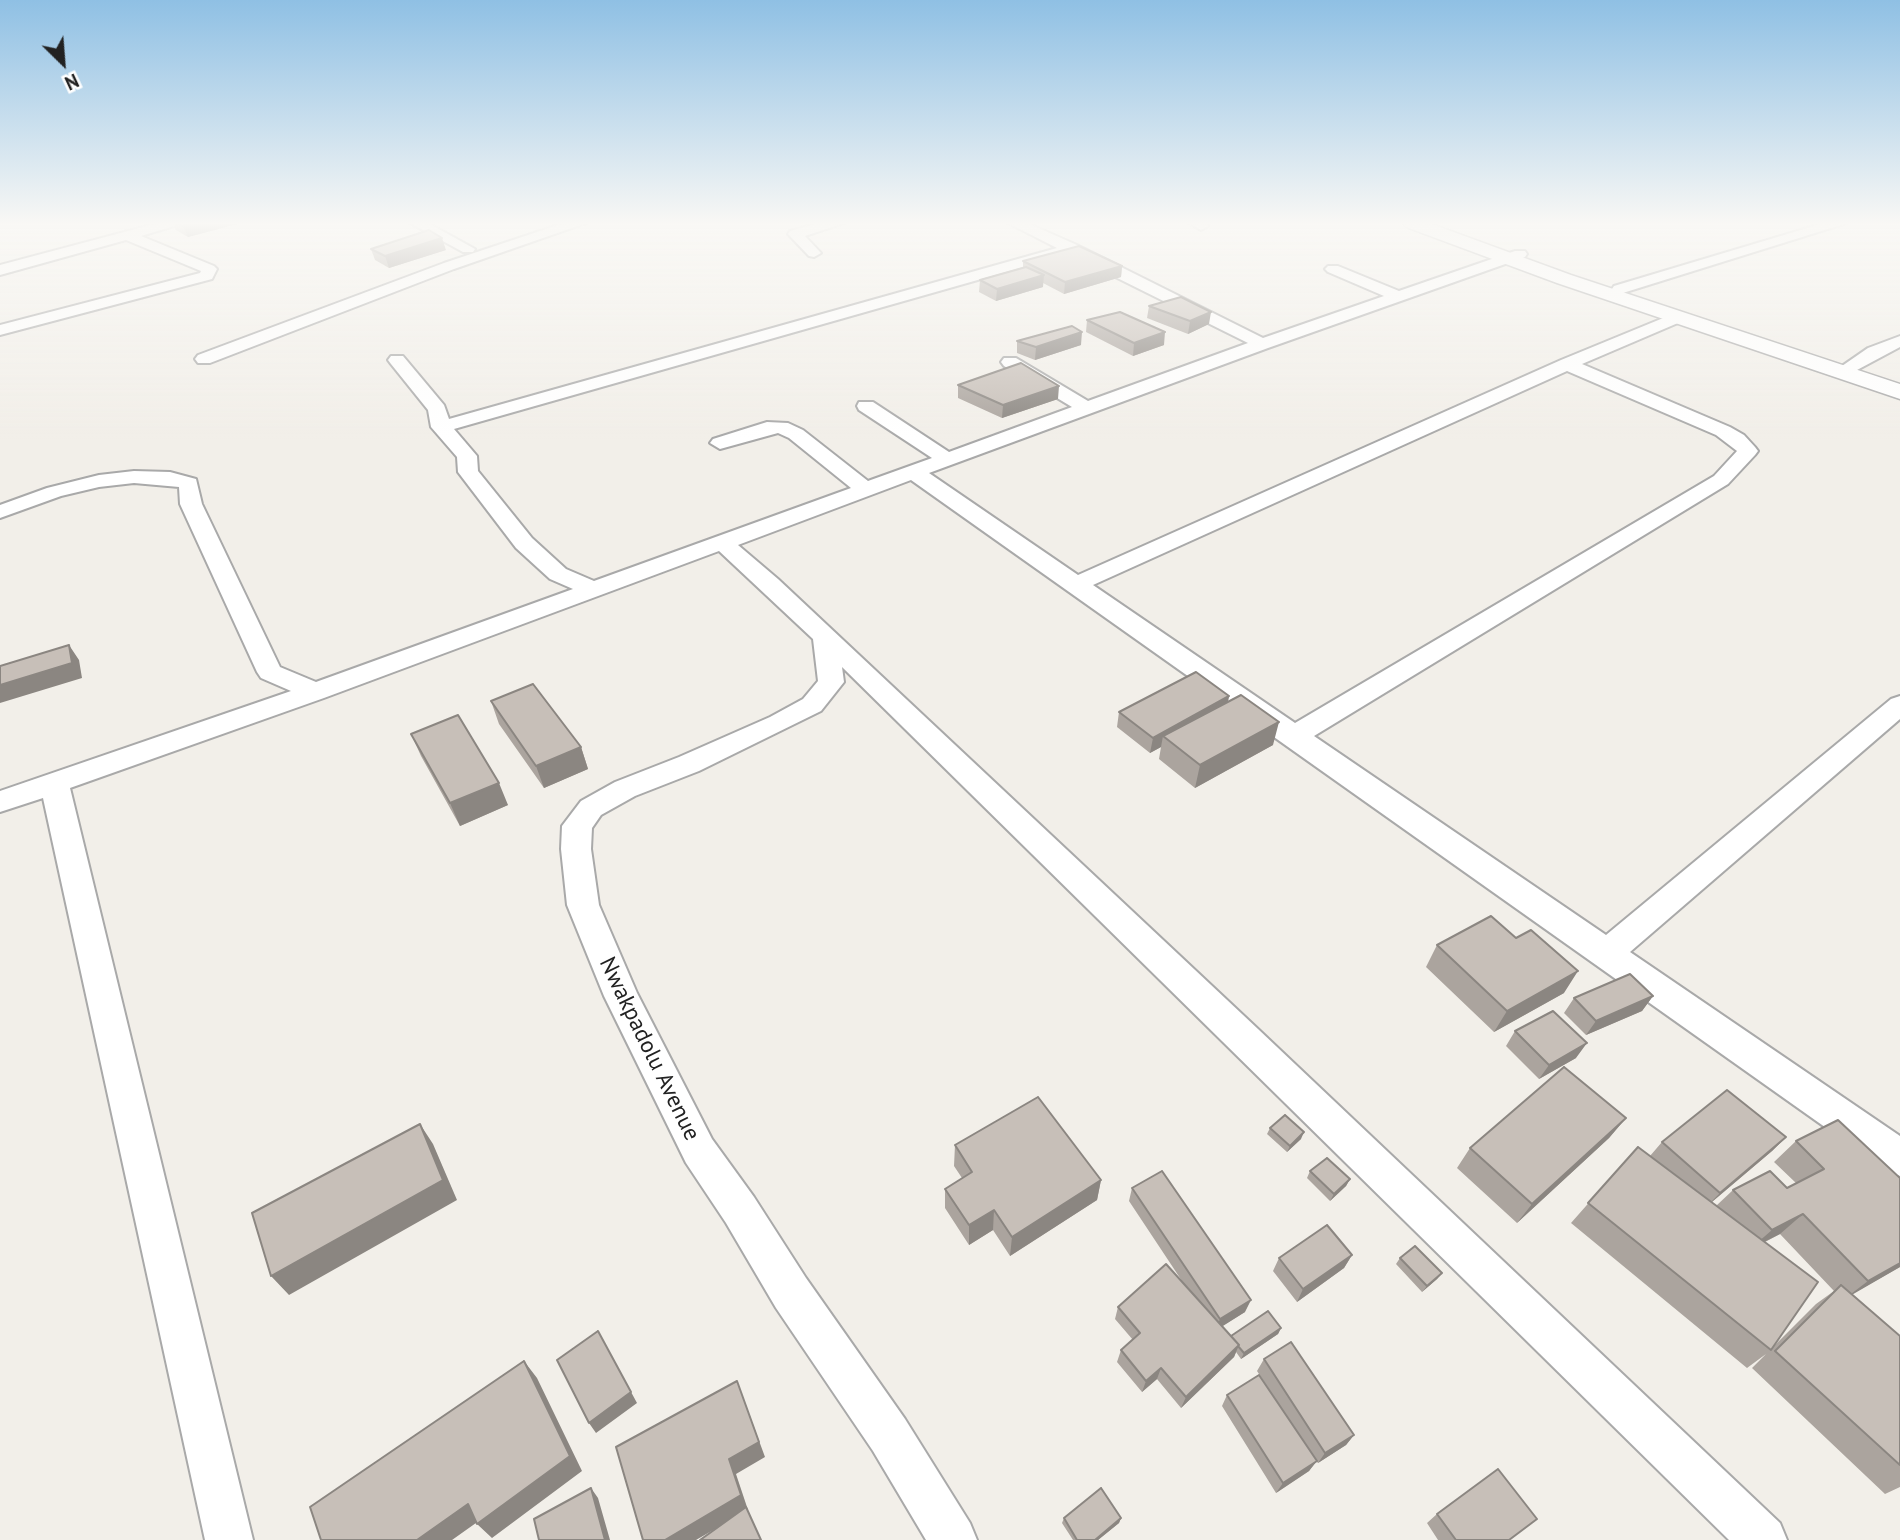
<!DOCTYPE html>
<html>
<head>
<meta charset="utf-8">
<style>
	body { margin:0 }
	#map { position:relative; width:1900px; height:1540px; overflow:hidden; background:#f2efe9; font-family:"PT Sans",sans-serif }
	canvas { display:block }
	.north { position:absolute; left:28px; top:28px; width:70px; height:70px; -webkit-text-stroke:5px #fff; paint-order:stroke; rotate:155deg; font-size:19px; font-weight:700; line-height:28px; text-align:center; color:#222 }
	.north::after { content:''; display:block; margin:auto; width:24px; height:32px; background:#222; clip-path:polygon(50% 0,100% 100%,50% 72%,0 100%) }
</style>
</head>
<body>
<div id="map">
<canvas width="1900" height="1540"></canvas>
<div class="north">N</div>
</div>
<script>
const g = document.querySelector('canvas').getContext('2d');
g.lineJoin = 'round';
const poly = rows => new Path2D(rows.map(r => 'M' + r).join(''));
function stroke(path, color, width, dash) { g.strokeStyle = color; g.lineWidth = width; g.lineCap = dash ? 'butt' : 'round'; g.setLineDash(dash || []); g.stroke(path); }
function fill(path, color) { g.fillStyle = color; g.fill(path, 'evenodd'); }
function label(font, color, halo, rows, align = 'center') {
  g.font = font + ' "PT Sans",sans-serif'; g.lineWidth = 5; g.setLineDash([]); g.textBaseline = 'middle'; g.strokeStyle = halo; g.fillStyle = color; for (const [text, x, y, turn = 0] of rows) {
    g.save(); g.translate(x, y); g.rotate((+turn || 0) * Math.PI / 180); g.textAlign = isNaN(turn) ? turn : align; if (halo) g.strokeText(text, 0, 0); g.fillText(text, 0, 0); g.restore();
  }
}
const minor = poly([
	[158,223,184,223,141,236,214,266,217,269,212,279,0,335,0,325,200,273,201,271,126,240,0,275,0,265,158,223],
	[410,223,428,223,475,249,473,252,463,252,410,223],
	[564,223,586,223,454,269,210,363,198,363,195,359,198,355,444,263,564,223],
	[819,223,844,223,805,236,821,253,814,257,809,256,788,234,790,231,819,223],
	[1008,223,1027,223,1077,245,1263,338,1384,296,1328,272,1325,269,1328,266,1338,266,1399,291,1515,251,1525,251,1527,254,1525,257,1268,348,929,473,1078,575,1561,360,1673,314,1679,312,1687,317,1685,320,1582,364,1730,427,1744,435,1755,447,1758,451,1755,455,1728,484,1314,736,1606,935,1891,699,1900,696,1900,719,1630,952,1900,1136,1900,1176,1887,1171,911,480,738,545,778,579,1258,1029,1780,1523,1787,1540,1729,1540,842,667,844,682,821,711,699,771,635,796,601,815,592,828,591,849,599,905,637,993,712,1139,754,1197,806,1278,905,1419,970,1523,977,1540,926,1540,873,1451,776,1308,726,1223,686,1163,604,996,567,905,561,849,562,826,581,801,615,782,679,757,770,717,803,699,818,681,813,639,719,551,324,698,70,788,253,1540,205,1540,43,798,0,812,0,791,291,691,261,678,257,672,180,504,179,487,134,483,99,487,61,496,0,518,0,505,47,488,99,475,134,471,170,472,196,479,202,504,280,667,316,682,573,589,550,579,516,548,458,472,457,457,431,427,428,410,391,364,388,360,391,356,403,356,444,405,449,419,1057,248,1008,223],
	[1069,254,1248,343,1088,401,1016,358,1004,358,1001,362,1004,366,1072,407,949,452,873,402,859,402,857,406,859,410,932,458,868,481,803,430,788,423,767,422,713,439,710,443,720,449,778,433,789,438,851,488,594,581,566,569,532,538,478,471,477,456,454,429,1069,254],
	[1567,371,1716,435,1737,451,1714,476,1295,723,1093,585,1567,371],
	[1189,223,1206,223,1208,226,1201,230,1189,223],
	[1824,223,1847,223,1626,292,1620,294,1612,289,1614,286,1824,223],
	[1900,336,1900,347,1857,370,1851,371,1842,366,1868,348,1900,336]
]);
const tertiary = poly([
	[1403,223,1429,223,1571,275,1900,384,1900,399,1557,283,1406,227,1403,223]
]);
const wall = poly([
	[173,223,241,223,188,237,176,230],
	[371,249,446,250,389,268,375,260],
	[1023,261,1122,266,1121,277,1064,294,1043,283,1043,287,996,301,979,292,980,280,1023,268],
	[1149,306,1209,324,1188,334,1147,318],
	[1087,320,1164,345,1133,356,1086,332],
	[1017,341,1081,345,1035,360,1017,353],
	[958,385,1058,399,1002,418,958,398],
	[1229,696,1228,702,1273,745,1195,788,1159,759,1161,747,1150,753,1117,727,1119,712],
	[491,701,581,747,588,769,544,788,499,724],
	[411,734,508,805,460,826,421,756],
	[1437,945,1564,993,1494,1032,1426,967],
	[1653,996,1642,1011,1586,1035,1564,1013,1574,998],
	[1515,1031,1576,1058,1539,1079,1506,1046],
	[1626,1118,1609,1138,1517,1223,1457,1168,1470,1148],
	[1838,1120,1900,1267,1852,1294,1900,1336,1900,1487,1885,1494,1752,1368,1766,1354,1747,1368,1571,1223,1638,1147,1650,1156,1662,1142,1786,1137,1772,1151,1712,1202,1716,1206,1733,1190,1787,1188,1796,1183,1774,1162,1796,1141],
	[1780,1234,1834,1291,1816,1304,1774,1346,1765,1242],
	[1270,1128,1301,1139,1287,1152,1267,1134],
	[955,1145,1101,1180,1097,1200,1010,1256,993,1230,969,1245,945,1208,945,1189,962,1178,954,1166],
	[1310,1171,1350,1179,1346,1186,1330,1201,1307,1178],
	[1132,1188,1245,1312,1222,1326,1231,1336,1281,1328,1278,1334,1241,1359,1236,1352,1234,1357,1181,1408,1157,1379,1142,1392,1117,1362,1121,1350,1133,1340,1115,1319,1118,1307,1184,1284,1129,1201],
	[1352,1255,1344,1268,1297,1302,1273,1271,1279,1258],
	[1400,1258,1442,1273,1437,1279,1422,1292,1396,1264],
	[1264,1359,1354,1435,1346,1445,1318,1463,1316,1461,1309,1471,1276,1493,1222,1406,1227,1395,1305,1444,1257,1371],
	[1437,1514,1509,1540,1438,1540,1427,1523],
	[1064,1518,1121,1518,1119,1523,1098,1540,1073,1540,1062,1523]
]);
const shadedWall = poly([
	[194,223,241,223,188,237,183,226],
	[442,238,446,250,389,268,385,256],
	[1122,266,1121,277,1064,294,1065,282],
	[1044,275,1043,287,996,301,997,289],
	[1211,312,1209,324,1188,334,1190,321],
	[1082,332,1081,345,1035,360,1036,347],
	[1165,332,1164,345,1133,356,1134,343],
	[1059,386,1058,399,1002,418,1003,405],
	[69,645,79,660,82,678,0,703,0,685],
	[1229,696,1226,711,1163,736,1161,747,1150,753,1153,738],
	[1279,722,1273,745,1195,788,1200,765],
	[581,747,588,769,544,788,536,766],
	[499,783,508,805,460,826,450,803],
	[1578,971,1564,993,1494,1032,1507,1011],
	[1653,996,1642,1011,1586,1035,1596,1021],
	[1587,1043,1576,1058,1539,1079,1549,1065],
	[1626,1118,1609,1138,1517,1223,1532,1204],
	[420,1124,433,1144,457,1200,289,1295,271,1276],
	[1304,1132,1301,1139,1287,1152,1290,1146],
	[1786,1137,1772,1151,1707,1206,1720,1193],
	[1350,1179,1346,1186,1330,1201,1334,1194],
	[1101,1180,1097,1200,1010,1256,1012,1237],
	[994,1210,993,1230,969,1245,969,1225],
	[1803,1214,1780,1234,1750,1249,1772,1230],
	[1352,1255,1344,1268,1297,1302,1303,1289],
	[1900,1263,1900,1267,1843,1300,1868,1281],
	[1442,1273,1437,1279,1422,1292,1427,1286],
	[1251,1300,1245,1312,1215,1331,1220,1319],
	[1281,1328,1278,1334,1241,1359,1244,1353],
	[598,1331,637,1403,596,1433,589,1423],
	[1239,1345,1234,1357,1181,1408,1186,1397],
	[524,1361,537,1378,582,1471,492,1538,477,1524],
	[1161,1368,1157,1379,1142,1392,1146,1381],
	[737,1381,765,1457,736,1474,748,1510,696,1540,665,1540,729,1459],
	[1354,1435,1346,1445,1318,1463,1325,1453],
	[1317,1461,1309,1471,1276,1493,1283,1483],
	[591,1488,598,1498,610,1540,605,1540],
	[468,1504,483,1518,452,1540,417,1540],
	[1121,1518,1119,1523,1098,1540,1095,1540]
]);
const building = poly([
	[178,223,194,223,183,226,178,223],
	[429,230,442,238,385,256,371,249,429,230],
	[1079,246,1122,266,1065,282,1023,261,1079,246],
	[1026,267,1044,275,997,289,980,280,1026,267],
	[1181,297,1211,312,1190,321,1149,306,1181,297],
	[1120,312,1165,332,1134,343,1087,320,1120,312],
	[1072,326,1082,332,1036,347,1017,341,1072,326],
	[1021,363,1059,386,1003,405,958,385,1021,363],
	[69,645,72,663,0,685,0,666,69,645],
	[1196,672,1229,696,1153,738,1119,712,1196,672],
	[533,684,581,747,536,766,491,701,533,684],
	[1241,695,1279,722,1200,765,1163,736,1241,695],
	[458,715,499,783,450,803,411,734,458,715],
	[1491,916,1516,938,1531,930,1578,971,1507,1011,1437,945,1491,916],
	[1630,974,1653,996,1596,1021,1574,998,1630,974],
	[1553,1011,1587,1043,1549,1065,1515,1031,1553,1011],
	[1564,1067,1626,1118,1532,1204,1470,1148,1564,1067],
	[1727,1090,1786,1137,1720,1193,1662,1142,1727,1090],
	[1038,1097,1101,1180,1012,1237,994,1210,969,1225,945,1189,972,1172,955,1145,1038,1097],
	[1285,1115,1304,1132,1290,1146,1270,1128,1285,1115],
	[1838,1120,1900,1178,1900,1263,1868,1281,1803,1214,1772,1230,1733,1190,1770,1171,1787,1188,1824,1169,1796,1141,1838,1120],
	[420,1124,443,1180,271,1276,252,1213,420,1124],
	[1638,1147,1818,1282,1771,1350,1588,1203,1638,1147],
	[1327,1158,1350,1179,1334,1194,1310,1171,1327,1158],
	[1162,1171,1251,1300,1220,1319,1132,1188,1162,1171],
	[1327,1225,1352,1255,1303,1289,1279,1258,1327,1225],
	[1415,1246,1442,1273,1427,1286,1400,1258,1415,1246],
	[1166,1264,1239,1345,1186,1397,1161,1368,1146,1381,1121,1350,1140,1333,1118,1307,1166,1264],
	[1841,1285,1900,1336,1900,1465,1775,1351,1841,1285],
	[1268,1311,1281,1328,1244,1353,1238,1346,1239,1345,1231,1336,1268,1311],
	[598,1331,631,1392,589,1423,557,1360,598,1331],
	[1291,1342,1354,1435,1325,1453,1264,1359,1291,1342],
	[524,1361,570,1456,477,1524,468,1504,417,1540,321,1540,310,1507,524,1361],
	[1259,1375,1317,1461,1283,1483,1227,1395,1259,1375],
	[737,1381,759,1442,729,1459,741,1495,665,1540,643,1540,616,1447,737,1381],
	[1498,1469,1537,1519,1509,1540,1456,1540,1437,1514,1498,1469],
	[591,1488,605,1540,539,1540,534,1519,591,1488],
	[1101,1488,1121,1518,1095,1540,1077,1540,1064,1518,1101,1488],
	[746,1507,761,1540,700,1540,746,1507]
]);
const nearStreetnames = [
	["Nwakpadolu Avenue",649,1049,64]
];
stroke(minor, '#a9a9a9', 4);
stroke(tertiary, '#a9a9a9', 3);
fill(minor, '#fff');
fill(tertiary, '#fff');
fill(wall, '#aba49e');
fill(shadedWall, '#8b8681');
fill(building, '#c7bfb8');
stroke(building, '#8b8681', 2);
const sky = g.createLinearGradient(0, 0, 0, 439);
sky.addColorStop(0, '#8fc0e4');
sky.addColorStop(0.51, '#f9f8f5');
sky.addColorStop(1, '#f9f8f500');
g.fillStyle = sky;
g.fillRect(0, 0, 1900, 439);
label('23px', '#222', '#fff', nearStreetnames);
</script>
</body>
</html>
